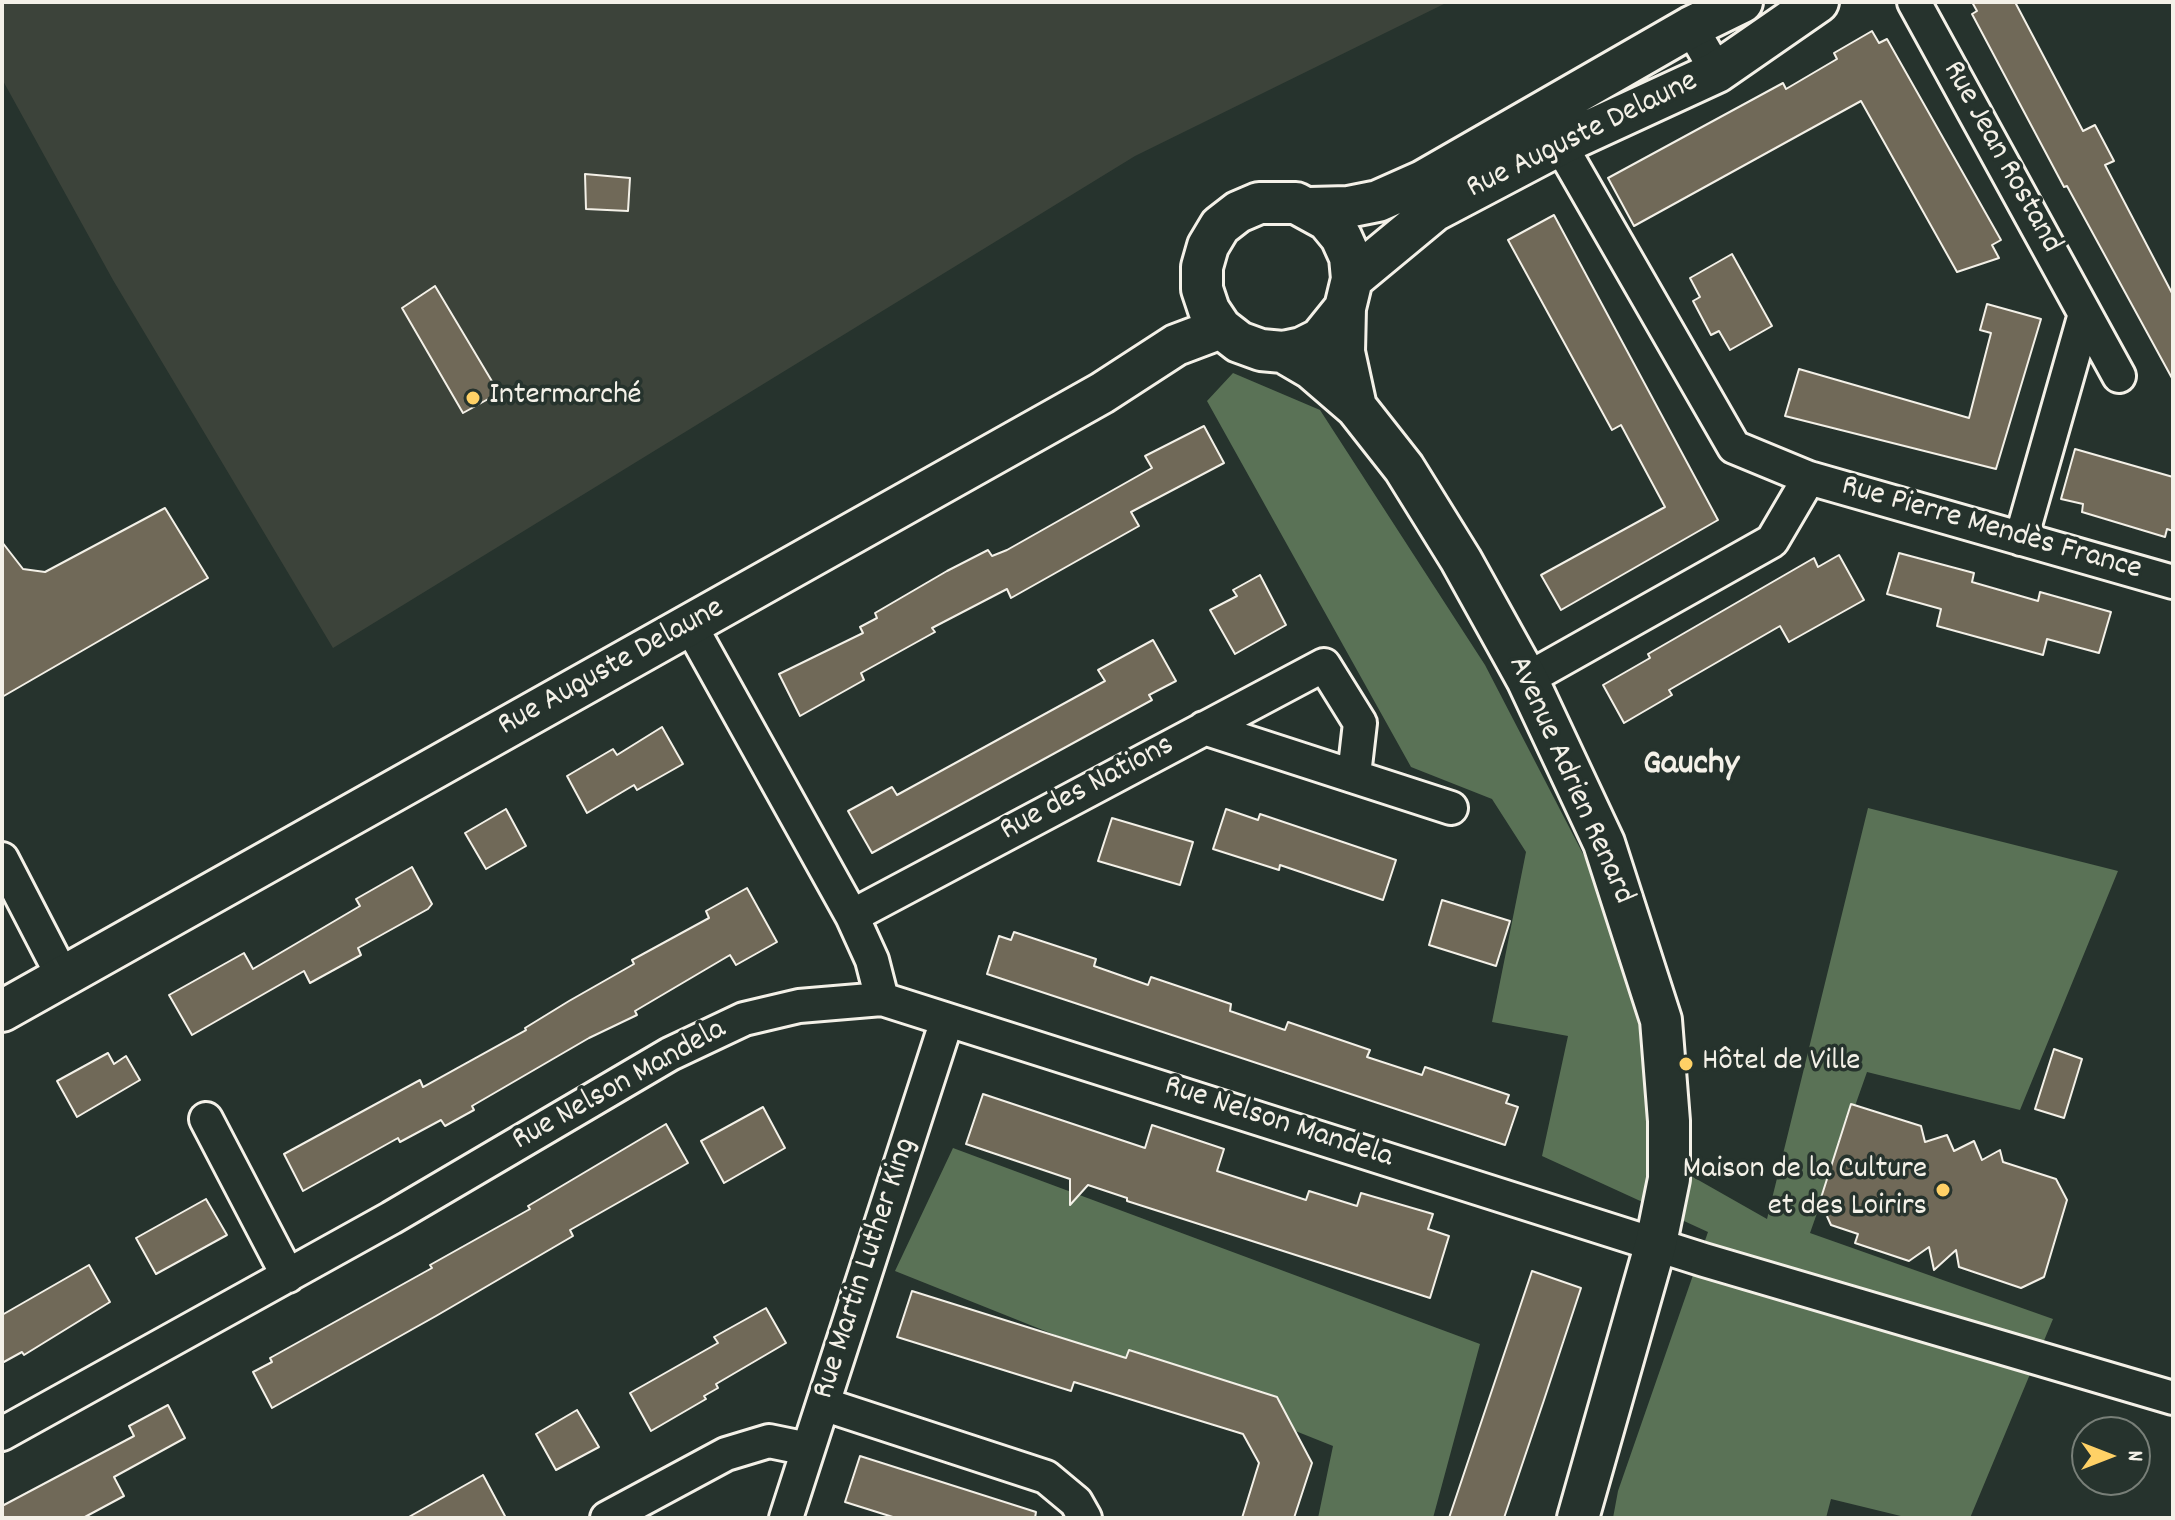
<!DOCTYPE html>
<html>
<head>
<meta charset="utf-8">
<style>
	body { margin:0 }
	#map { position:relative; width:2175px; height:1520px; overflow:hidden; background:#26332d; font-family:Dekko,sans-serif }
	canvas { display:block }
	.frame { position:absolute; inset:0; border:4px solid #f4f1e8; pointer-events:none }
	.north { position:absolute; left:2071px; top:1416px; width:80px; height:80px; box-sizing:border-box; background:#26332d; border:2px solid #787f78; border-radius:50%; rotate:90deg; font-size:22px; font-weight:700; line-height:32px; text-align:center; color:#f4f1e8 }
	.north::after { content:''; display:block; margin:auto; width:28px; height:36px; background:#ffd166; clip-path:polygon(50% 0,100% 100%,50% 72%,0 100%) }
</style>
</head>
<body>
<div id="map">
<canvas width="2175" height="1520"></canvas>
<div class="frame"></div>
<div class="north">N</div>
</div>
<script>
const g = document.querySelector('canvas').getContext('2d');
g.lineJoin = 'round';
function fill(path, color) { g.fillStyle = color; g.fill(path, 'evenodd'); }
const poly = rows => new Path2D(rows.map(r => 'M' + r).join(''));
function stroke(path, color, width, dash) { g.strokeStyle = color; g.lineWidth = width; g.lineCap = dash ? 'butt' : 'round'; g.setLineDash(dash || []); g.stroke(path); }
function label(font, color, halo, rows, align = 'center') {
  g.font = font + ' Dekko,sans-serif'; g.lineWidth = 7; g.setLineDash([]); g.textBaseline = 'middle'; g.strokeStyle = halo; g.fillStyle = color; for (const [text, x, y, turn = 0] of rows) {
    g.save(); g.translate(x, y); g.rotate((+turn || 0) * Math.PI / 180); g.textAlign = isNaN(turn) ? turn : align; if (halo) g.strokeText(text, 0, 0); g.fillText(text, 0, 0); g.restore();
  }
}
const built = poly([
	[2,2,1448,2,1135,156,333,648,113,280,2,79]
]);
const green = poly([
	[1233,373,1320,410,1485,665,1595,877,1641,1007,1656,1156,1767,1219,1868,808,2118,871,2020,1110,1867,1072,1810,1233,2053,1319,1970,1518,1909,1518,1831,1499,1826,1518,1613,1518,1618,1491,1708,1232,1542,1156,1568,1036,1492,1022,1526,852,1492,799,1411,767,1207,401],
	[953,1148,1480,1344,1433,1518,1318,1518,1333,1446,895,1271]
]);
const building = poly([
	[1972,2,2015,2,2083,131,2095,125,2114,161,2105,165,2173,295,2173,380,2067,186,2064,187,1972,14,1977,11,1972,2],
	[1872,31,1879,43,1887,39,2001,240,1992,245,1999,258,1957,272,1861,101,1634,226,1608,178,1783,83,1786,89,1837,59,1834,53,1872,31],
	[585,174,630,178,628,211,586,209,585,174],
	[1554,215,1718,520,1561,610,1541,575,1665,507,1621,425,1612,430,1508,240,1554,215],
	[1732,254,1772,326,1730,350,1719,331,1711,335,1693,301,1700,297,1690,278,1732,254],
	[435,286,499,393,463,413,402,308,435,286],
	[1987,304,2041,319,1996,469,1785,416,1799,369,1969,418,1991,333,1980,330,1987,304],
	[1204,426,1224,463,1131,512,1139,526,1011,598,1007,589,932,628,935,632,861,673,864,680,800,716,779,674,863,633,860,627,877,618,875,613,947,571,988,550,992,556,1007,550,1152,468,1145,456,1204,426],
	[2075,449,2173,477,2173,531,2167,529,2165,537,2082,512,2083,504,2061,499,2075,449],
	[165,508,208,578,2,697,2,542,23,569,45,572,165,508],
	[1899,553,1974,573,1972,582,2038,601,2040,592,2111,612,2099,653,2047,639,2043,655,1937,626,1941,609,1887,594,1899,553],
	[1839,555,1864,600,1789,642,1780,626,1669,690,1672,695,1624,723,1603,685,1650,658,1648,654,1814,558,1818,567,1839,555],
	[1260,575,1286,625,1235,654,1210,610,1237,596,1233,590,1260,575],
	[1153,640,1176,681,1149,695,1152,700,872,853,848,811,892,787,897,795,1105,681,1098,670,1153,640],
	[662,727,683,764,637,790,634,785,587,813,567,776,613,749,617,755,662,727],
	[506,809,526,846,486,869,465,833,506,809],
	[1226,809,1258,820,1260,814,1396,860,1383,900,1280,865,1279,870,1213,849,1226,809],
	[1112,818,1193,842,1180,885,1098,861,1112,818],
	[412,867,432,904,428,909,358,948,361,955,310,983,304,971,192,1035,169,995,244,953,253,969,360,906,356,899,412,867],
	[747,888,777,942,736,965,730,955,635,1011,637,1015,589,1038,472,1106,474,1110,445,1126,441,1120,400,1142,398,1138,303,1191,284,1154,420,1080,423,1087,526,1030,525,1028,569,1001,634,964,632,960,709,918,706,911,747,888],
	[1442,900,1510,921,1496,966,1429,945,1442,900],
	[1014,932,1096,959,1094,966,1148,985,1151,977,1231,1004,1230,1011,1285,1030,1288,1022,1370,1050,1367,1057,1422,1075,1425,1067,1509,1095,1506,1103,1518,1107,1505,1145,987,974,999,936,1011,940,1014,932],
	[2054,1049,2082,1059,2064,1118,2035,1109,2054,1049],
	[108,1053,114,1064,126,1056,140,1080,77,1117,57,1081,108,1053],
	[983,1094,1145,1148,1152,1125,1224,1149,1217,1171,1306,1200,1309,1191,1357,1206,1361,1193,1433,1214,1428,1229,1449,1236,1430,1298,1127,1201,1127,1198,1088,1185,1070,1205,1070,1179,966,1144,983,1094],
	[1851,1104,1921,1126,1925,1142,1947,1135,1954,1151,1974,1141,1982,1160,2000,1150,2003,1162,2056,1179,2067,1200,2044,1277,2021,1288,1959,1267,1956,1250,1934,1270,1929,1247,1909,1261,1855,1243,1858,1234,1831,1225,1820,1201,1851,1104],
	[763,1107,785,1148,724,1183,701,1141,763,1107],
	[666,1124,688,1163,570,1230,573,1236,436,1316,272,1408,253,1372,272,1362,270,1358,432,1268,430,1265,530,1209,528,1206,666,1124],
	[206,1199,227,1235,156,1274,136,1238,206,1199],
	[89,1265,110,1302,24,1355,22,1352,2,1363,2,1315,89,1265],
	[1532,1271,1581,1288,1544,1400,1504,1518,1449,1518,1532,1271],
	[912,1291,1126,1358,1129,1350,1277,1397,1312,1463,1294,1518,1242,1518,1259,1463,1243,1434,1074,1382,1071,1391,897,1337,912,1291],
	[766,1308,786,1343,716,1384,718,1388,704,1396,706,1399,651,1431,630,1393,718,1343,714,1337,766,1308],
	[168,1405,185,1438,114,1477,124,1496,83,1518,2,1518,2,1506,134,1436,129,1426,168,1405],
	[577,1410,599,1447,556,1470,536,1434,577,1410],
	[860,1456,1036,1512,1035,1518,896,1518,845,1502,860,1456],
	[483,1475,506,1518,407,1518,483,1475]
]);
const minor = poly([
	[1914,2,2119,376],
	[1691,27,1717,72],
	[1551,122,1569,160,1734,447,1809,478,2173,582],
	[2021,539,2085,314],
	[690,625,852,916,872,960,882,999],
	[1527,679,1772,541,1809,478],
	[1204,728,1451,808],
	[2,859,63,977],
	[852,916,1324,665,1360,723,1354,775],
	[206,1119,288,1276],
	[823,1404,1046,1477,1076,1502,1085,1518],
	[2,1434,391,1218,670,1054,744,1019,799,1006,882,999,1704,1260,2173,1398],
	[607,1518,726,1454,769,1441,808,1449],
	[786,1518,947,1020]
]);
const tertiary = poly([
	[1310,208,1348,207,1378,201,1423,181,1691,27,1742,2],
	[1352,279,1434,211,1563,143,1717,72,1818,2],
	[1345,308,1320,339,1302,348,1283,352,1261,350,1239,342,1221,328,1209,310,1202,289,1202,267,1208,246,1220,226,1238,212,1259,203,1296,203,1327,220,1341,237,1350,257,1352,279,1345,308,1344,352,1356,407],
	[1283,352,1312,369,1356,407,1404,468,1461,560,1527,679,1604,843,1661,1020,1669,1121,1669,1179,1656,1243,1578,1518],
	[2,1011,1102,393,1176,345,1221,328]
]);
const markers = [
	[473,398,8,"#ffd166"],
	[1686,1064,8,"#ffd166"],
	[1943,1190,8,"#ffd166"]
];
const streetNames = [
	["Rue Auguste Delaune",1583,137,-26],
	["Rue Jean Rostand",2000,158,61],
	["Rue Pierre Mendès France",1991,530,16],
	["Rue Auguste Delaune",612,669,-29],
	["Avenue Adrien Renard",1569,781,66],
	["Rue des Nations",1088,790,-28],
	["Rue Nelson Mandela",620,1087,-29],
	["Rue Nelson Mandela",1278,1124,18],
	["Rue Martin Luther King",867,1269,-72]
];
const poiNames = [
	["Intermarché",489,398],
	["Hôtel de Ville",1702,1064],
	["Maison de la Culture",1927,1172,"right"],
	["et des Loirirs",1927,1209,"right"]
];
const quarterNames = [
	["Gauchy",1691,767]
];
fill(built, '#3c433a');
fill(green, '#5a7256');
fill(building, '#706958');
stroke(building, '#f4f1e8', 2);
stroke(minor, '#f4f1e8', 38);
stroke(tertiary, '#f4f1e8', 46);
stroke(minor, '#26332d', 32);
stroke(tertiary, '#26332d', 40);
for (const [x, y, r, color] of markers) { const dot = new Path2D(); dot.arc(x, y, r, 0, 2 * Math.PI); g.fillStyle = color; g.fill(dot); stroke(dot, '#26332d', 3); }
label('32px', '#f4f1e8', '#26332d', streetNames);
label('32px', '#f4f1e8', '#26332d', poiNames, 'left');
label('bold 36px', '#f4f1e8', '#26332d', quarterNames);
</script>
</body>
</html>
